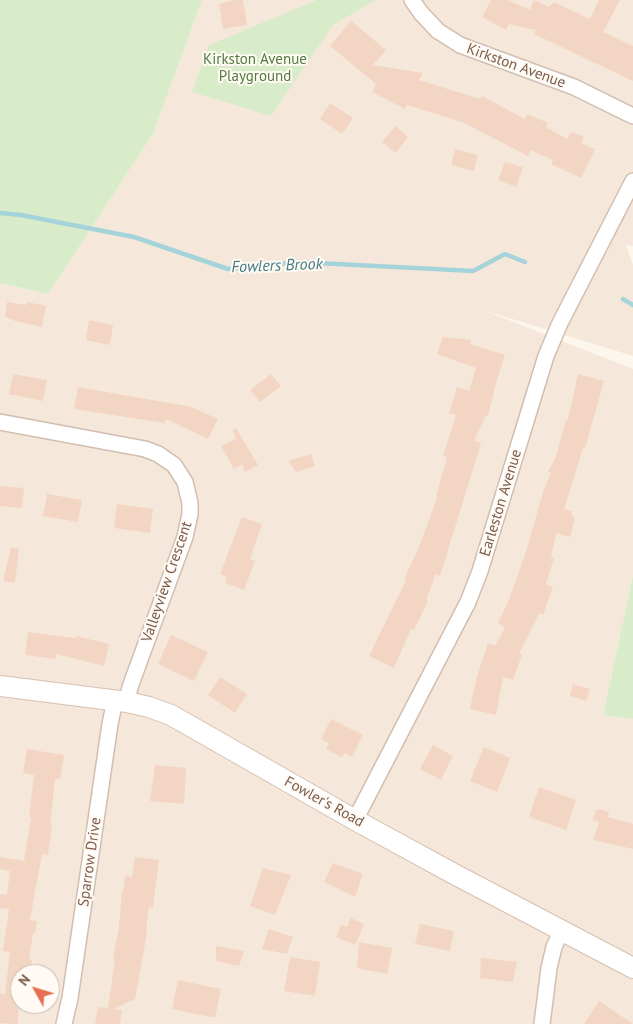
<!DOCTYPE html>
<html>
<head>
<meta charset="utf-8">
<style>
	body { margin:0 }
	#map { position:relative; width:633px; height:1024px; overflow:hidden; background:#fdf6ec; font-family:"PT Sans",sans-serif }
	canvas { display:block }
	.north { position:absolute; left:10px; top:964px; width:50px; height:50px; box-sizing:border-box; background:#fffaf3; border:1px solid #cabbb1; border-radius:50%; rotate:309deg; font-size:14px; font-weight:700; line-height:20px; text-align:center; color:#7a5c4d }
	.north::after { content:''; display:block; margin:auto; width:18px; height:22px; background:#e76f51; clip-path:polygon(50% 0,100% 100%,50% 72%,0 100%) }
</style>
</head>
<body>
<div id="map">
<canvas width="633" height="1024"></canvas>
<div class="north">N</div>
</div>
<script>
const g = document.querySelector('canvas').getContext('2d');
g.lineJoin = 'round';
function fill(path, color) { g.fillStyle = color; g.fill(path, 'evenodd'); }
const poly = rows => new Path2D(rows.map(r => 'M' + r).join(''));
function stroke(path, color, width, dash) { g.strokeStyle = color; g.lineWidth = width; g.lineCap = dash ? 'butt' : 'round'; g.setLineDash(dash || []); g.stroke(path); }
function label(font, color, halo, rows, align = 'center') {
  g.font = font + ' "PT Sans",sans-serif'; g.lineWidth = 4; g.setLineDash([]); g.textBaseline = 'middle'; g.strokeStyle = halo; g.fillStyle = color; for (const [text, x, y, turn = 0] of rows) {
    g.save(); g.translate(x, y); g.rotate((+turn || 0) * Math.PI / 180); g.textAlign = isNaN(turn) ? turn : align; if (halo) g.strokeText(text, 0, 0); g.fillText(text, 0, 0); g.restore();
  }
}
const residential = poly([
	[202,0,633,0,633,246,626,245,633,265,633,356,483,310,633,369,633,575,603,715,633,719,633,1024,0,1024,0,283,48,294,153,134],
	[20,974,50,974,50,1004,20,1004]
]);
const green = poly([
	[0,0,202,0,153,134,48,294,0,283],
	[317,0,376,0,333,25,271,116,192,92,209,45],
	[633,575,633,719,603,715]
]);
const stream = poly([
	[0,213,21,215,134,237,228,269,298,262,473,271,505,254,525,262],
	[623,299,633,305]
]);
const building = poly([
	[235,0,243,0,247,25,223,29,219,4],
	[491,0,508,0,530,10,534,0,549,7,554,2,590,19,599,0,620,0,603,32,633,46,633,81,534,34,536,30,509,24,506,30,482,17],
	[351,21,386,50,373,65,423,73,419,80,480,99,482,96,525,119,527,114,548,123,546,127,567,139,572,132,584,137,581,143,595,149,581,178,551,164,553,160,530,150,528,156,462,122,407,105,405,109,372,92,376,84,330,46],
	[330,103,353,118,342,134,320,119],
	[395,126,408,137,396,153,382,142],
	[455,149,478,155,474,171,451,165],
	[505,162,523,167,516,187,498,180],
	[7,302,26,305,27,302,46,306,42,327,15,321,5,316],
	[89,320,113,325,110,345,86,340],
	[443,337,471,340,470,344,505,355,496,383,488,416,486,415,474,441,481,443,440,576,436,574,426,600,428,601,414,630,411,629,394,668,369,656,406,580,404,579,419,547,437,498,436,497,447,457,443,456,456,415,449,413,457,387,469,391,476,368,437,354],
	[13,374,47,380,43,401,9,394],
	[271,374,281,386,260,402,250,390],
	[578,374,604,381,585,448,583,448,564,509,572,511,572,516,575,518,570,537,556,533,551,557,554,558,546,584,553,587,543,615,539,613,519,654,522,655,513,680,503,677,496,715,470,709,477,676,488,643,495,646,505,628,498,623,508,602,525,555,544,489,551,473,548,472,556,456,566,420,568,420],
	[78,387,192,407,218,419,208,439,166,419,165,423,74,409],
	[236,428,258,465,245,472,242,464,234,469,221,446,236,439,233,430],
	[311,454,315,466,296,472,288,461],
	[0,486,24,488,22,508,0,506],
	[47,494,82,500,78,522,43,516],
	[117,504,153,509,150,533,114,528],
	[242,517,262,524,250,559,255,561,244,590,225,583,227,577,220,574],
	[11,547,19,549,15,583,3,581],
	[28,632,75,638,76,636,109,644,104,666,56,654,56,659,25,655],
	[171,635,208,652,194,681,158,664],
	[220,677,247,694,235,713,208,695],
	[573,684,590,689,586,701,570,696],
	[331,719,363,735,352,757,344,753,342,758,326,749,329,743,321,739],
	[433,745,453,756,441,780,420,769],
	[484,747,510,758,497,792,470,781],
	[27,749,64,755,60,779,55,779,50,825,52,826,48,855,42,854,30,920,37,921,35,933,33,933,29,960,32,960,30,974,20,974,18,1024,14,1024,0,1023,0,994,5,994,10,952,3,951,9,909,0,908,0,894,7,895,10,871,0,869,0,857,24,861,31,818,29,817,34,775,23,773],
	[155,765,186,768,184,804,150,801],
	[539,787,576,800,566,830,529,817],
	[597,809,609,812,608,817,633,824,633,849,593,840,599,822,592,820],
	[135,857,159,860,153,908,149,907,146,932,147,933,135,999,114,1009,122,1010,120,1024,95,1024,98,1007,108,1008,115,959,113,959,119,927,122,891,123,891,125,876,132,877],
	[333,863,363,874,355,897,324,882],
	[263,868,291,875,275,915,250,906],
	[351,918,364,924,355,945,336,937,341,925,347,927],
	[420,924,454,931,450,951,415,944],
	[269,929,293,937,287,954,262,949],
	[359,942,392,948,387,974,357,968],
	[216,946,244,951,239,966,216,961],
	[290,957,320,962,315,996,284,991],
	[481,958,517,962,513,982,480,978],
	[178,980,221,989,215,1018,172,1009],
	[599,1001,633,1024,584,1024]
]);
const street = poly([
	[412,0,421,13,438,31,460,45,574,87,633,116],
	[0,422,145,449,158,454,174,465,185,482,190,503,190,514,185,537,130,687,127,702],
	[355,820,468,602,480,571,546,356,560,323,633,181],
	[64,1024,70,998,110,724,115,700],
	[542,1024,549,968,554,947,562,930]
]);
const secondary = poly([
	[0,686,127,702,149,707,171,715,355,820,456,875,633,968]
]);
const parkNames = [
	["Kirkston Avenue",255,60],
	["Playground",255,77]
];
const streetNames = [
	["Kirkston Avenue",516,66,20],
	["Earleston Avenue",501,503,-73],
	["Valleyview Crescent",167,582,-71],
	["Fowler's Road",324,802,29],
	["Sparrow Drive",90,862,-82]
];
const waterNames = [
	["Fowlers Brook",277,266,-2]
];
fill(residential, '#f5e8da');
fill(green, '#d8ecc9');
stroke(stream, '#a5d3da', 4.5);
fill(building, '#f3d5c3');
stroke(street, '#d1beb0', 18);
stroke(secondary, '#d6c0b0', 22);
stroke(street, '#fff', 15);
stroke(secondary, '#fff', 20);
label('15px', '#537a41', '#fffaf3', parkNames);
label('15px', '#7a5c4d', '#fffaf3', streetNames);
label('italic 16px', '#437c86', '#fffaf3', waterNames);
</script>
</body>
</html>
